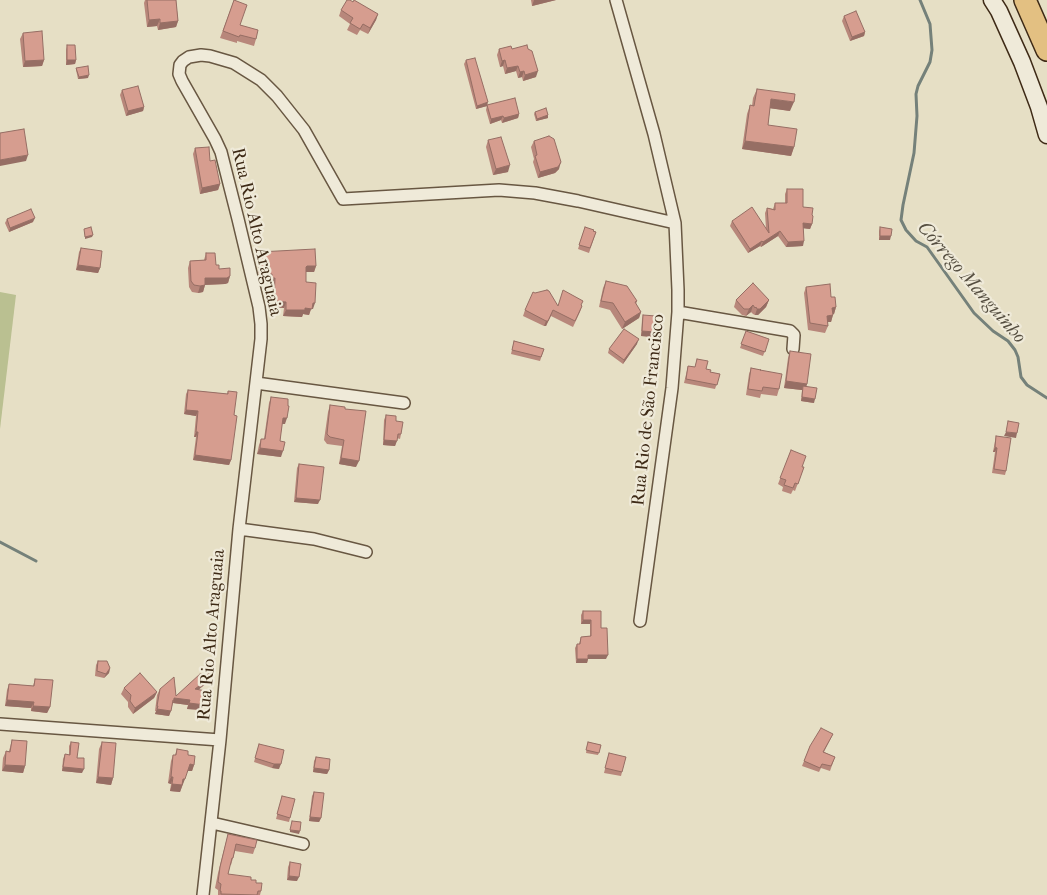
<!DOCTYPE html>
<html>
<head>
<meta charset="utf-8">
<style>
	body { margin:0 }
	canvas { display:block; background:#e6dfc5 }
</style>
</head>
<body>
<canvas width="1047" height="895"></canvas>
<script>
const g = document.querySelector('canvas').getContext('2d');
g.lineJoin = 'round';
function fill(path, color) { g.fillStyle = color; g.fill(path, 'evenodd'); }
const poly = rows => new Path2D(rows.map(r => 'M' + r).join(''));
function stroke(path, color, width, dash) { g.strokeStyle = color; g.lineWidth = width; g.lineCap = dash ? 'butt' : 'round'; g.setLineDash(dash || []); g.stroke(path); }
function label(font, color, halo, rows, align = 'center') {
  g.font = font + ' "IM FELL French Canon",serif'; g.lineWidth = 4.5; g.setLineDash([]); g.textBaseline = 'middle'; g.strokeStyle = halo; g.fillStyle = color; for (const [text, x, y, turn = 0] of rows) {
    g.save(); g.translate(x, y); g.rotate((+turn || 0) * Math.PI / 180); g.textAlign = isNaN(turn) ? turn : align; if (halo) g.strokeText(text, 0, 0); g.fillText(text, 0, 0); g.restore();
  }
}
const green = poly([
	[0,292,16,295,0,429]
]);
const stream = poly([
	[920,0,930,24,932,50,930,62,918,86,916,94,917,116,914,153,903,205,901,220,906,230,916,241,927,247,974,313,993,331,1008,341,1015,350,1018,357,1021,377,1027,385,1047,398],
	[0,542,36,561]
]);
const minor = poly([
	[616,0,654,134,675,223,678,290,678,312,672,388,640,621],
	[678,312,790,331,794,335,793,349],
	[256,383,404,403],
	[239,529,314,539,366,552],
	[0,724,220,740],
	[212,823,303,844],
	[203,895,220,740,239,529,261,339,261,324,259,307,238,219,221,152,215,139,182,81,179,74,180,65,183,61,189,57,201,55,210,56,234,63,261,80,277,96,304,130,343,199,499,190,535,193,578,201,675,223]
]);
const secondary = poly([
	[992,0,999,11,1022,62,1039,107,1047,135]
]);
const motorway = poly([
	[1025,0,1047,50]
]);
const wall = poly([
	[145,0,176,0,178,21,176,27,158,30,157,26,147,27,144,3],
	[234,0,240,25,256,39,254,46,237,41,237,43,220,38],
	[531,0,556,0,532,6],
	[341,10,378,14,376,20,368,34,360,30,357,35,347,30,350,24,339,16],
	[844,16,865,32,864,36,850,41,842,21],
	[23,33,44,60,42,66,23,67,20,39],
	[67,45,76,60,75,64,66,65,66,50],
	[499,49,512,49,536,77,523,81,522,77,518,78,516,71,505,74,503,66,500,67,497,55],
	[466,60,487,106,476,109,464,64],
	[76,68,88,78,78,79,76,70],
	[757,89,790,111,770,108,768,125,794,147,791,156,742,149,747,114,750,105,752,106,753,98],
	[122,90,144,107,143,111,126,116,120,95],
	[487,105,519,114,518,118,502,123,501,120,490,124,486,110],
	[535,112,548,115,548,118,536,121,534,114],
	[488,140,508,172,493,175,486,147],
	[534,141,559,169,555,173,538,178,533,162,534,159,531,147],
	[195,148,210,161,220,184,218,190,200,194,193,154],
	[787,189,803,207,812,215,812,224,810,229,803,228,803,246,786,247,778,236,761,247,760,246,748,253,730,226,732,221,766,229,765,213,767,208,773,209,775,203,785,203,785,194],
	[7,219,33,222,9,232,5,223],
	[585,227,596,232,589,253,578,249],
	[880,227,890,240,879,240,879,231],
	[81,248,100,268,98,273,76,270,79,252],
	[259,252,316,266,314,272,306,272,306,282,313,309,311,309,309,315,303,314,302,317,283,316,284,308,272,307,273,284,270,284,270,280,266,280,267,275,259,276,257,258],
	[206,253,219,269,230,276,228,283,225,284,205,285,203,292,198,293,192,292,189,287,188,268,190,261,204,260],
	[606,281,637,301,636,304,641,312,639,318,622,329,610,310,599,307,603,288],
	[806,287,831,297,836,307,834,314,833,314,831,322,828,322,828,326,825,333,808,330,804,293],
	[736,300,769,300,766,307,758,315,755,315,753,314,751,312,746,316,742,315,734,307],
	[558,306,582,306,580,312,573,327,551,316,546,326,544,326,523,316,525,310],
	[643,315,655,332,653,337,641,336,642,319],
	[746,331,769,339,763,356,740,348],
	[514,341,544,349,540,361,511,354],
	[637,344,623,364,608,353,609,349],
	[790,351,807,384,806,387,814,403,801,401,802,390,784,388,788,358],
	[697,359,706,369,710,372,720,374,715,389,684,383,688,366,695,367],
	[751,368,760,370,779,389,777,396,761,394,760,398,746,395,749,374],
	[188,390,227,394,228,391,231,460,229,465,193,460,196,437,194,437,196,416,184,414,186,394],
	[271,397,285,424,282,424,280,441,281,457,257,454,259,445,261,439,264,439,269,403],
	[330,405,345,409,356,467,339,464,342,446,327,444,324,440,328,412],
	[386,415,396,421,401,434,400,439,397,438,395,446,383,445,384,420],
	[996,436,1006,471,1005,475,992,473,995,452,993,452,995,441],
	[791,450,802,467,804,467,795,491,793,490,791,494,782,491,783,487,778,484],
	[299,464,318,504,294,502,297,468],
	[583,611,601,628,606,659,588,659,587,663,576,663,575,648,577,644,579,644,581,637,590,636,590,624,581,624,581,615],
	[98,661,110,668,109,673,104,678,95,676,96,665],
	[35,679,50,707,47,713,31,711,31,708,5,706,7,690,9,684,33,686],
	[212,679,199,689,203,710,187,709,188,705,173,703,169,716,155,714,156,711,155,711,157,695,160,689,176,696],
	[124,688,157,692,154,698,133,714,128,707,128,702,121,694],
	[833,734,824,752,835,757,830,771,821,768,819,772,802,766,810,746],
	[12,740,25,766,23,773,2,771,3,758,6,751,9,751],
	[71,742,77,758,82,773,62,771,63,759,65,754,69,755,69,746],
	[102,742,113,778,111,785,96,783,99,749],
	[588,742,601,745,598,755,586,753],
	[259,744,279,769,272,768,254,762],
	[177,749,188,755,194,765,192,771,187,771,180,792,170,791,171,784,168,783,171,761,173,755,175,755],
	[609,753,622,772,621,776,604,773],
	[316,757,329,770,327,774,313,772,314,761],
	[314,792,321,818,319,822,309,821,312,796],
	[282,796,290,818,289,822,276,819],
	[228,834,255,848,253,854,235,851,231,865,230,865,228,874,251,880,256,883,261,891,260,895,218,895,218,890,215,888,218,873],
	[290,862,297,881,287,880,288,867]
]);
const shadedWall = poly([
	[534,0,556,0,532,6],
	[378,14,376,20,368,34,370,28],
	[160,19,157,26,147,27,149,20],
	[178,21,176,27,158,30,160,23],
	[865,32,864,36,850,41,852,37],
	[44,60,42,66,23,67,25,61],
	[67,60,76,60,75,64,66,65],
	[505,60,503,66,500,67,502,61],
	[518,66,516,71,505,74,507,68],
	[524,71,522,77,518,78,520,72],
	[538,71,536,77,523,81,525,75],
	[89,75,88,78,78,79,79,77],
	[771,99,794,102,790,111,768,108],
	[488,102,487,106,476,109,477,106],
	[144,107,143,111,126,116,128,111],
	[519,114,518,118,502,123,504,118],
	[548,115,548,118,536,121,537,119],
	[503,116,501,120,490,124,491,119],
	[745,141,794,147,791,156,742,149],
	[28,155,26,161,0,166,0,160],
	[561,162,559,169,555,173,538,178,540,172],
	[510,165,508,172,493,175,496,169],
	[220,184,218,190,200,194,202,188],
	[35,218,33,222,9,232,10,228],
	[803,223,812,224,810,229,801,228],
	[780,231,778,236,761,247,763,242],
	[93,235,92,237,85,239,85,237],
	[880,236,891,236,890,240,879,240],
	[762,241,760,246,748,253,750,249],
	[804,241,803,246,786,247,788,242],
	[78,265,100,268,98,273,76,270],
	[307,266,316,266,314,272,305,272,306,267],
	[269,269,267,275,259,276,261,270],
	[269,274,272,274,270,280,266,280],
	[230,276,228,283,225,284,202,285,205,278],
	[272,278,275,278,273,284,270,284],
	[205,285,203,292,198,293,200,286],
	[769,300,766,307,758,315,755,315,757,309],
	[274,301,286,302,284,308,272,307],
	[313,303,315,303,313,309,311,309,309,315,303,314,302,317,283,316,286,310,305,308],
	[753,305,751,312,746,316,749,309],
	[836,307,834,314,830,314,832,308],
	[553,310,546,326,544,326,546,321],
	[641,312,639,318,622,329,625,322],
	[833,315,831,322,825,322,827,316],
	[642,331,655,332,653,337,641,336],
	[639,339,637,344,623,364,624,360],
	[786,381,807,384,805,390,803,386,802,390,784,388],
	[802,397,815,399,814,403,801,401],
	[186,410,198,411,196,416,184,414],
	[283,418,287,418,285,424,281,424],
	[196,432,198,432,196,437,194,437],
	[1006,432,1017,433,1016,438,1004,436],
	[384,440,397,441,395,446,383,445],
	[995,447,997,448,995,452,993,452],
	[260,448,283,451,281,457,257,454],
	[195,455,231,460,229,465,193,460],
	[341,458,359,461,356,467,339,464],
	[296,498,320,500,318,504,294,502],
	[583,620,591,620,590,624,581,624],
	[588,655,608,655,606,659,588,659,587,663,576,663,577,659],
	[110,668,109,673,104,678,106,674],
	[214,674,212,679,193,694,195,689],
	[157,692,154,698,133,714,135,708],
	[174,698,190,700,188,705,173,703],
	[7,700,34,702,31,708,5,706],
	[189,703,205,705,203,710,187,709],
	[33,706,50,707,47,713,31,711],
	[157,709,171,711,169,716,155,714],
	[190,764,194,765,192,771,187,771],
	[274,764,281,764,279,769,272,768],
	[5,765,25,766,23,773,2,771],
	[63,767,84,769,82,773,62,771],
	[314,768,329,770,327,774,313,772],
	[98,777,113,778,111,785,96,783],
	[171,777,173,777,171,784,168,783],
	[183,779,185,779,180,792,170,791,172,784],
	[310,817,321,818,319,822,309,821],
	[290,830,300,831,299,834,290,832],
	[289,876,299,877,297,881,287,880]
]);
const building = poly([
	[147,0,176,0,178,21,160,23,160,19,149,20,147,0],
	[234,0,247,5,240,25,258,30,256,39,240,35,239,37,223,31,234,0],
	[347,0,350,0,353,2,354,0,378,14,370,28,363,24,360,29,350,23,353,18,341,10,347,0],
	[856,11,865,32,852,37,844,16,856,11],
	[42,31,44,60,25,61,23,33,42,31],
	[67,45,75,45,76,60,67,60,67,45],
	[527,45,528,49,532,51,538,71,525,75,524,71,520,72,518,66,507,68,505,60,502,61,499,49,511,46,512,49,527,45],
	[475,58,488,102,477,106,466,60,475,58],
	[88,66,89,75,79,77,76,68,88,66],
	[138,86,144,107,128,111,122,90,138,86],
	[757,89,795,94,794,102,771,99,768,125,797,129,794,147,745,141,750,105,754,106,757,89],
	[515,98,519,114,504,118,503,116,491,119,487,105,515,98],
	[546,108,548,115,537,119,535,112,546,108],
	[24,129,28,155,0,160,0,133,24,129],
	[549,136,554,139,561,162,558,167,540,172,535,156,537,155,534,141,549,136],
	[501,137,510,165,496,169,488,140,501,137],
	[209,147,210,161,215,160,220,184,202,188,195,148,209,147],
	[787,189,803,189,803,207,813,208,812,215,813,216,812,224,803,223,804,241,788,242,780,231,763,242,762,241,750,249,732,221,752,207,769,233,767,208,775,210,775,203,787,203,787,189],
	[31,209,35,218,10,228,7,219,31,209],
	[91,227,93,235,85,237,84,229,91,227],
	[585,227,594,230,593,231,596,232,590,248,579,245,585,227],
	[880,227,892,229,891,236,880,236,880,227],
	[81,248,102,251,100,268,78,265,81,248],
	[315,249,316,266,307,266,306,267,306,282,316,283,315,303,313,303,312,309,305,308,305,310,286,310,286,302,274,301,275,278,272,278,272,274,269,274,269,269,261,270,259,252,315,249],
	[206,253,215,253,216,265,219,265,219,269,230,268,230,276,227,278,205,278,205,285,200,286,194,285,191,281,190,261,206,260,206,253],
	[606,281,627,286,637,301,635,302,641,312,625,322,613,303,601,301,606,281],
	[753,283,769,300,760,309,757,309,756,307,755,308,753,305,749,309,744,309,736,300,753,283],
	[830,284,831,297,835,297,836,307,832,308,833,315,827,316,828,326,810,323,806,287,830,284],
	[547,290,549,291,558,306,563,290,583,301,581,305,582,306,575,321,553,310,548,321,546,321,525,310,533,292,535,293,547,290],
	[643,315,656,316,655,332,642,331,643,315],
	[624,329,639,339,624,360,609,349,624,329],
	[746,331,769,339,765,352,741,344,746,331],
	[514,341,544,349,541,357,512,350,514,341],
	[790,351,811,354,807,384,786,381,790,351],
	[697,359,708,361,706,369,711,370,710,372,720,374,717,385,686,379,688,366,695,367,697,359],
	[751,368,761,370,760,370,782,374,779,389,763,387,762,391,748,389,751,368],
	[803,386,817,388,815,399,802,397,803,386],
	[188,390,228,394,228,391,237,392,234,415,237,416,231,460,195,455,198,432,196,432,198,411,186,410,188,390],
	[271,397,288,399,288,406,289,406,287,418,283,418,280,441,285,442,283,451,260,448,261,439,265,439,271,397],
	[330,405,345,407,345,409,366,411,359,461,341,458,344,440,330,437,327,434,330,405],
	[386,415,396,416,396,421,403,422,401,434,398,434,397,441,384,440,386,415],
	[1008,421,1019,423,1017,433,1006,432,1008,421],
	[996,436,1011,438,1006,471,994,469,997,448,995,447,996,436],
	[791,450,806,456,802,467,804,467,798,484,795,483,793,488,784,485,786,480,780,478,791,450],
	[299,464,324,467,320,500,296,498,299,464],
	[583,611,601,611,601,628,607,628,608,655,588,655,588,659,577,659,577,644,580,644,581,637,591,636,591,620,583,620,583,611],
	[98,661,107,661,110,668,106,674,97,671,98,661],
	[140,673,157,692,135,708,130,701,131,695,124,688,140,673],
	[200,674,214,674,195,689,206,691,205,705,189,703,190,700,174,698,174,700,173,700,171,711,157,709,158,706,157,706,160,689,174,677,176,696,200,674],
	[35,679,53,680,50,707,33,706,34,702,7,700,9,684,34,686,35,679],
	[821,728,833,734,823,752,835,757,831,766,822,764,820,768,804,761,810,746,821,728],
	[12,740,27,741,25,766,5,765,6,751,10,752,12,740],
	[71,742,79,743,77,758,84,758,84,769,63,767,65,754,70,755,71,742],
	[102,742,116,743,113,778,98,777,102,742],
	[588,742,601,745,599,753,586,750,588,742],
	[259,744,284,750,281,764,274,764,255,758,259,744],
	[177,749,188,751,188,755,195,756,194,765,190,764,185,779,183,779,182,785,172,784,173,777,171,777,173,755,176,755,177,749],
	[609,753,626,757,622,772,605,768,609,753],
	[316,757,330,759,329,770,314,768,316,757],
	[314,792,324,793,321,818,310,817,314,792],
	[282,796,295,799,290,818,277,814,282,796],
	[292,821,301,822,300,831,290,830,292,821],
	[228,834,257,840,255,848,236,844,233,858,232,858,228,874,251,877,251,880,256,880,256,883,262,883,261,891,258,891,257,895,221,894,221,891,220,891,221,884,218,882,220,867,228,834],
	[290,862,301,864,299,877,289,876,290,862]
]);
const streetNames = [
	["Rua Rio Alto Araguaia",256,232,77],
	["Rua Rio de São Francisco",649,410,-84],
	["Rua Rio Alto Araguaia",212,635,-85]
];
const waterNames = [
	["Córrego Manguinho",971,283,49]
];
fill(green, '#bac091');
stroke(stream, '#75817a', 3);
stroke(minor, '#685742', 14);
stroke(secondary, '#3e2a16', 19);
stroke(motorway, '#3e2a16', 24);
stroke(minor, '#efead9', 11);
stroke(secondary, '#efead9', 16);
stroke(motorway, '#e3c082', 21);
fill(wall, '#b8877b');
fill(shadedWall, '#966e64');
fill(building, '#d69d8f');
stroke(building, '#966e64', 1);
label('18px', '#3e2a16', '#efead9', streetNames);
label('italic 19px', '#554e40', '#efead9', waterNames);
</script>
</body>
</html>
